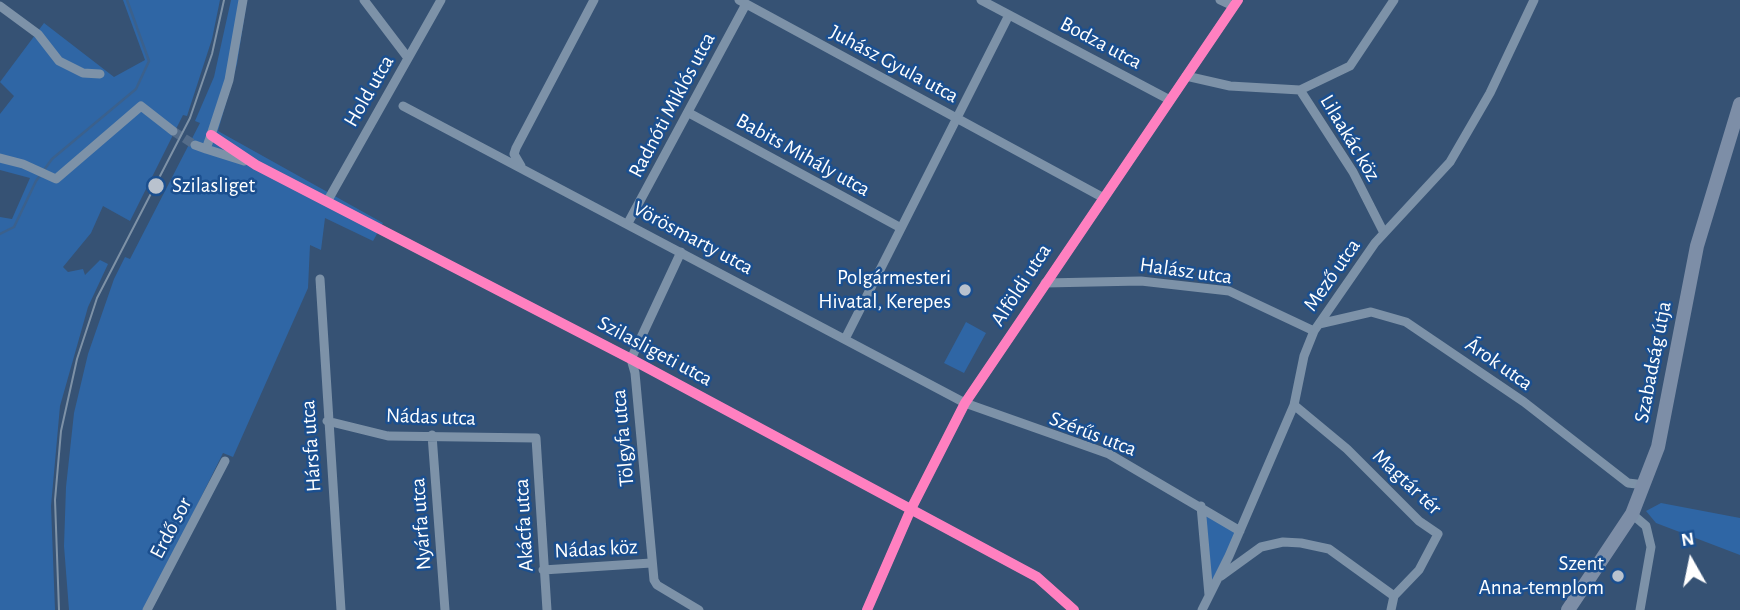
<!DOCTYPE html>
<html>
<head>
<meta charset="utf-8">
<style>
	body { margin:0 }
	#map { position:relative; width:1740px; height:610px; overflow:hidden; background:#365274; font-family:"Alegreya Sans",sans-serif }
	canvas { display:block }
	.north { position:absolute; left:1656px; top:526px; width:70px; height:70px; -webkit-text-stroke:5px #1b4f8f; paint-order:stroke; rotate:351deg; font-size:19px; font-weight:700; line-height:28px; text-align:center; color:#fff }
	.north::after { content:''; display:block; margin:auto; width:24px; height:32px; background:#fff; clip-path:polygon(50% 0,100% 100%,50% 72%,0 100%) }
</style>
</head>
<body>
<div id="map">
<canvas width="1740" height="610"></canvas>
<div class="north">N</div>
</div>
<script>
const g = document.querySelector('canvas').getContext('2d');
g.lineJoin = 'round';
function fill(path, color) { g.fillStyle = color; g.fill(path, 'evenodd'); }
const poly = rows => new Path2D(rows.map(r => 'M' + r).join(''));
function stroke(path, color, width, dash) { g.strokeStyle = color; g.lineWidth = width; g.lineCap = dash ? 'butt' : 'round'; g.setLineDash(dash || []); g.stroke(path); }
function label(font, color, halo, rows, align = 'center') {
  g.font = font + ' "Alegreya Sans",sans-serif'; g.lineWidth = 5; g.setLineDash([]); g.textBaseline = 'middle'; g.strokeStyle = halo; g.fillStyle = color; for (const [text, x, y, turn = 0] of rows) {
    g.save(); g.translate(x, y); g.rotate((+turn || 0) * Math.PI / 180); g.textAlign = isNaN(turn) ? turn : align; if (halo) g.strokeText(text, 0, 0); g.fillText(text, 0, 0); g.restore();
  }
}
const green = poly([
	[123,0,220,0,212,39,187,116,183,115,130,221,103,206,91,233,63,267,68,272,83,269,85,275,100,260,108,264,88,307,60,406,51,506,55,610,0,610,0,217,12,219,30,178,0,170,0,114,14,96,0,82,44,23,114,77,145,60],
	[231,0,247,0,237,64,218,131,383,223,373,241,325,218,321,250,310,245,308,288,233,457,223,453,145,610,69,610,64,546,66,487,74,413,88,354,114,279,125,257,130,259,200,123,195,121,214,77],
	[966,322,986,333,964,373,944,363],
	[1661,503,1740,518,1740,555,1656,523,1646,511],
	[1201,506,1240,531,1209,597]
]);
const stream = poly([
	[0,234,14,227,36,181,52,159,136,89,149,61,127,0]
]);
const minorTunnel = poly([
	[173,131,195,145]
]);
const minor = poly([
	[364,0,408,58],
	[739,0,1102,197],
	[981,0,1168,99],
	[1220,0,1233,6],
	[0,6,38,34,59,61,83,73,100,74],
	[1186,76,1230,86,1300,90,1353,172,1384,233],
	[1300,90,1350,66,1394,0],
	[403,106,965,403,1109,454,1240,531],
	[689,113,901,228],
	[211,135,256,165,631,359,1037,577,1074,610],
	[195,145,206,149,211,135,229,80,243,0],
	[206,149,244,161],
	[0,158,23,164,56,179,141,106,173,131],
	[521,166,514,154,516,148,594,0],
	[328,200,441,0],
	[628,223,746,4],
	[681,252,631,359,635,373,654,580,657,585,699,610],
	[320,279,341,610],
	[1045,283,1141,281,1229,291,1314,331],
	[1319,324,1371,312,1406,322,1524,402,1628,483,1645,485],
	[845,339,1009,15],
	[1294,405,1347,449,1419,521,1438,534,1419,570,1394,596,1391,610],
	[327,421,388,436,536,438,547,610],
	[432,435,445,610],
	[1201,506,1209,595],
	[1632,514,1646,526,1651,547,1640,610],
	[543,570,651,563],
	[1221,576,1261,547,1283,542,1301,543,1329,549,1394,596],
	[147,610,225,461],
	[867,610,911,509,965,403,1238,0],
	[1202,610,1229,556,1294,405,1304,356,1314,331,1375,243,1450,162,1490,93,1534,0]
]);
const primary = poly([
	[1568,610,1632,514,1658,447,1697,246,1740,104]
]);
const tram = poly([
	[59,610,55,500,61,431,77,359,97,298,190,118,212,54,224,0]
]);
const cycleway = poly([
	[211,135,256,165,631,359,1037,577,1074,610],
	[867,610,911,509,965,403,1238,0]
]);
const markers = [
	[156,186,9,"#b9c2ce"],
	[965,290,7,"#b9c2ce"],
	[1618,576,7,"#b9c2ce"]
];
const streetNames = [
	["Bodza utca",1101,43,28],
	["Juhász Gyula utca",894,64,28],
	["Hold utca",369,91,-60],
	["Radnóti Miklós utca",672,105,-62],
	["Lilaakác köz",1350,138,59],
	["Babits Mihály utca",803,155,29],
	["Vörösmarty utca",693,238,28],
	["Halász utca",1186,271,8],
	["Mező utca",1332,275,-55],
	["Alföldi utca",1021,285,-57],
	["Szilasligeti utca",655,351,28],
	["Szabadság útja",1653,362,-79],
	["Árok utca",1499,364,35],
	["Nádas utca",431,417,2],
	["Szérűs utca",1093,434,21],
	["Tölgyfa utca",623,438,-95],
	["Hársfa utca",311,446,-94],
	["Magtár tér",1407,482,43],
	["Nyárfa utca",421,524,-94],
	["Akácfa utca",524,525,-93],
	["Erdő sor",171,528,-62],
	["Nádas köz",596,549,-3]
];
const poiNames = [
	["Szilasliget",172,186,"left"],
	["Polgármesteri",951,278],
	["Hivatal, Kerepes",951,302],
	["Szent",1604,564],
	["Anna-templom",1604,588]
];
fill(green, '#2f66a5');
stroke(stream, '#3b618d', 2.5);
stroke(minorTunnel, '#546c89', 9, [9, 4.5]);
stroke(minor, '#7d92a8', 9);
stroke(primary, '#7d8ea7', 14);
stroke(tram, '#7e92a7', 2);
stroke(cycleway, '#ff80c0', 10);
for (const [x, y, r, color] of markers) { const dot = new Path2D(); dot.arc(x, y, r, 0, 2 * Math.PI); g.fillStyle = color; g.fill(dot); stroke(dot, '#1b4f8f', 2.5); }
label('21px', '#fff', '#1b4f8f', streetNames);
label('21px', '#fff', '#1b4f8f', poiNames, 'right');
</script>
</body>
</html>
